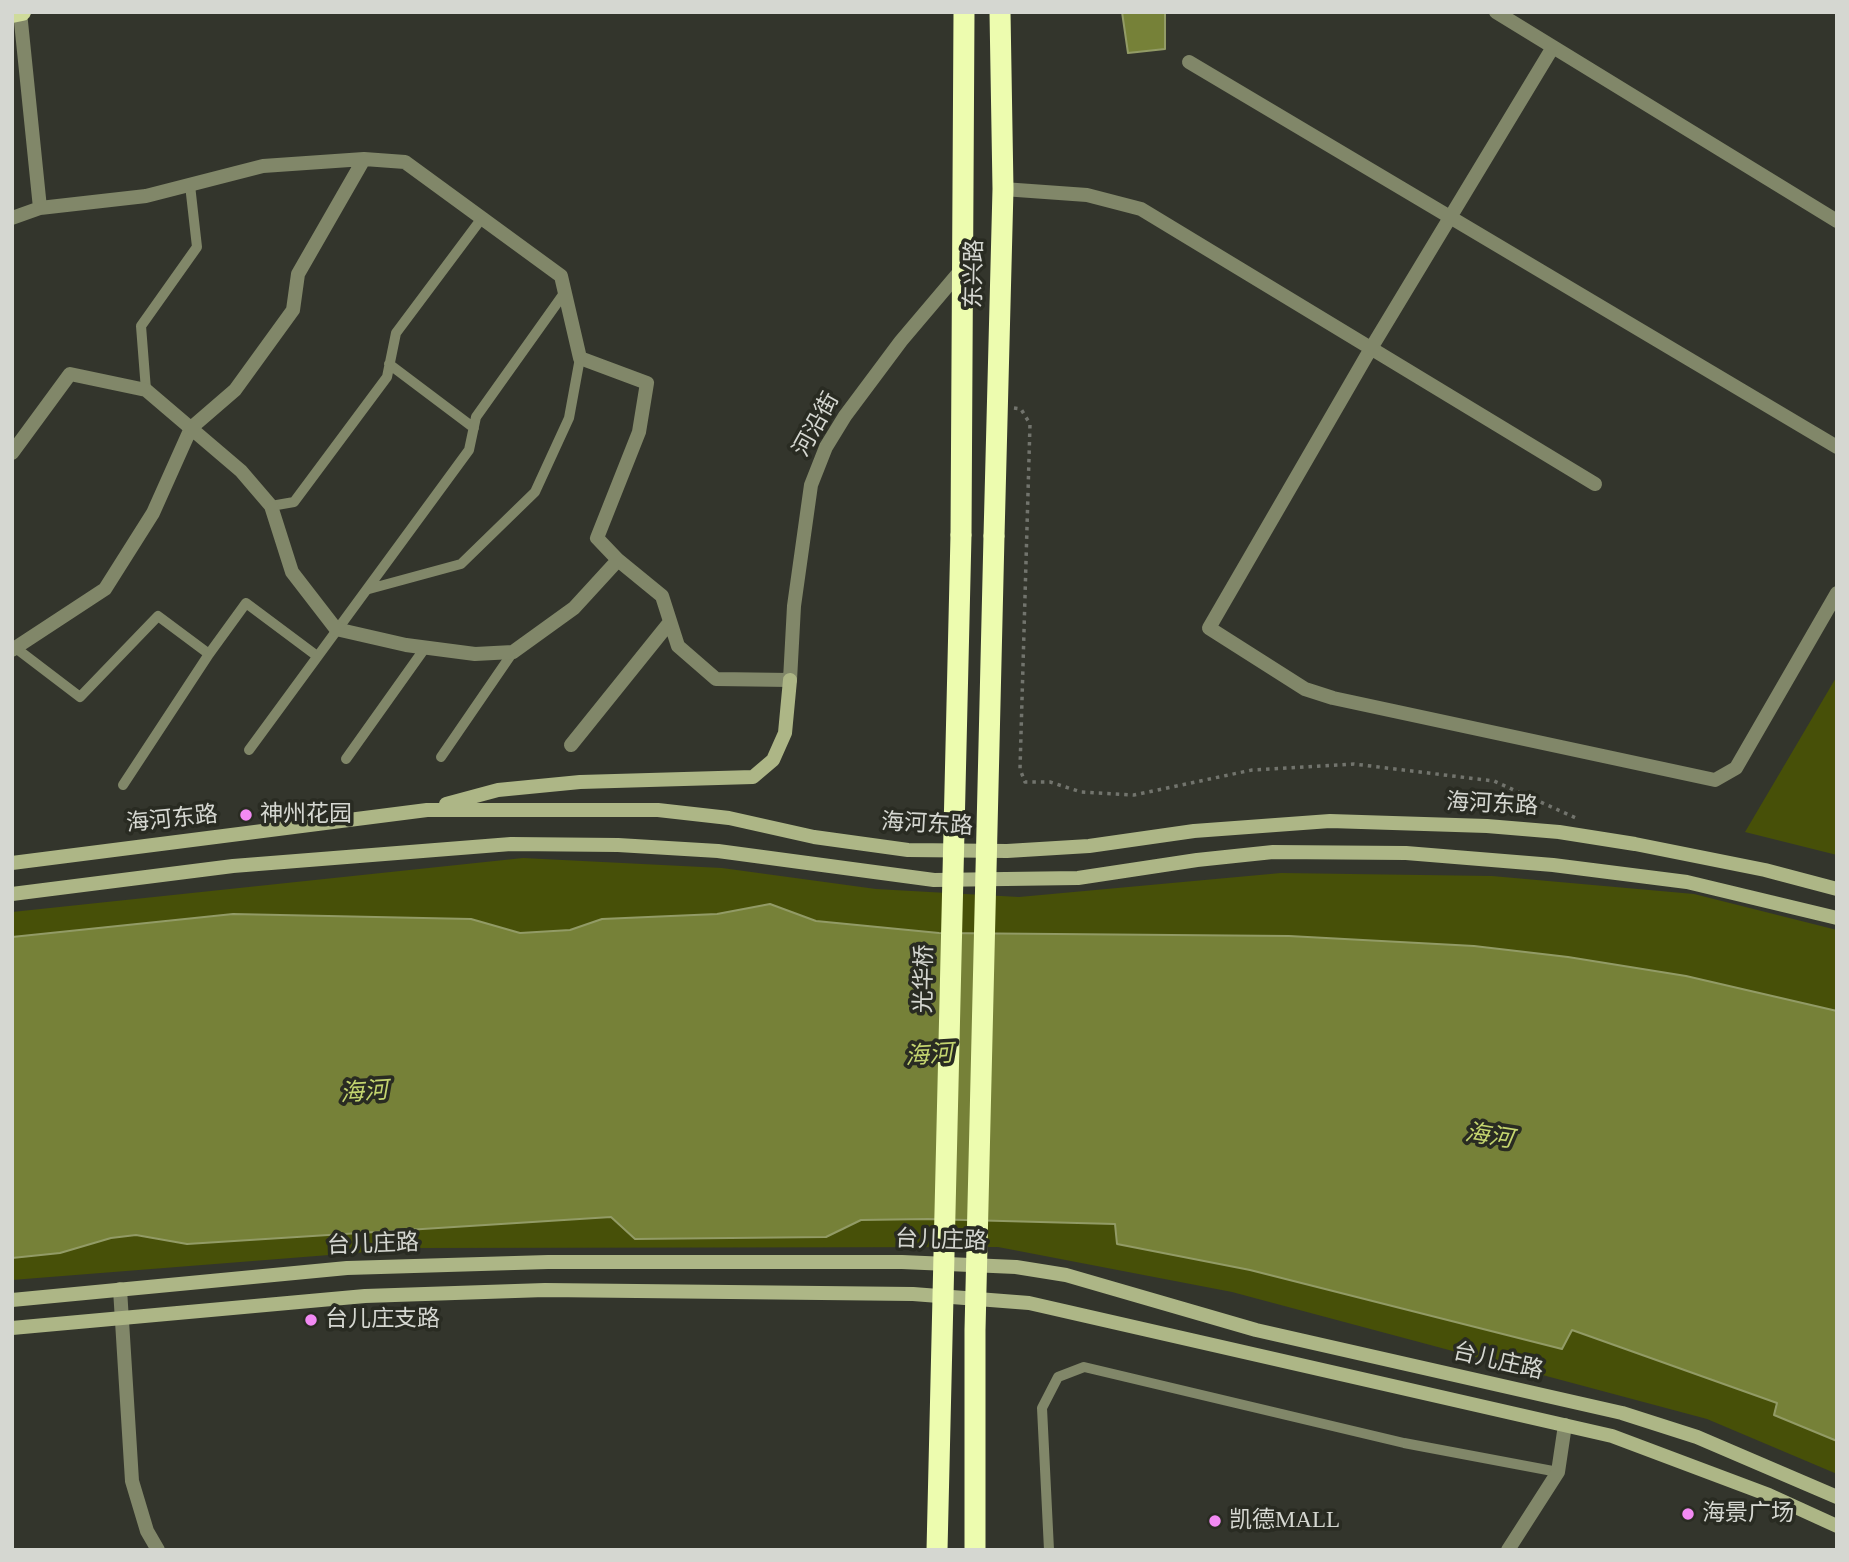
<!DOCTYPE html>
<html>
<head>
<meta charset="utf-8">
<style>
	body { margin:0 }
	#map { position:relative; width:1849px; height:1562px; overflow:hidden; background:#33352c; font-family:"Times New Roman",serif }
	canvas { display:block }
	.frame { position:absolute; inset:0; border:14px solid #d5d7d1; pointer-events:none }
</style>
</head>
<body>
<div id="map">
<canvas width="1849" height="1562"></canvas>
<div class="frame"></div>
</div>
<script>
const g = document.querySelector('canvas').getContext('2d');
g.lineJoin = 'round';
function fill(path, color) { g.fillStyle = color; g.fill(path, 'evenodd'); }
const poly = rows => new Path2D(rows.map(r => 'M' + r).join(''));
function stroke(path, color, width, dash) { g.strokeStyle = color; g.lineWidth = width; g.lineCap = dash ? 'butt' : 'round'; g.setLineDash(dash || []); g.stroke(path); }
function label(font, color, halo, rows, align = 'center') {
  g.font = font + ' "Times New Roman","Noto Sans SC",serif'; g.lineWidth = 7; g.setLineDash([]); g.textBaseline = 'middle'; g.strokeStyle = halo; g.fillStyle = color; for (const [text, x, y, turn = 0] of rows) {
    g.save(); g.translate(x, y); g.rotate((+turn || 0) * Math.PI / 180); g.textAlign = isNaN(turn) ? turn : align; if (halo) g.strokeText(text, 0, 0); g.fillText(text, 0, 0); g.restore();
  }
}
const green = poly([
	[1837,676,1837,855,1745,832],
	[523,858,722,868,876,889,1019,897,1281,873,1492,876,1694,894,1837,930,1837,1474,1707,1419,1232,1292,998,1247,418,1248,12,1280,12,912]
]);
const water = poly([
	[1122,12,1165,12,1165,49,1128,53,1122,12],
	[770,904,816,921,939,933,1289,936,1474,946,1568,957,1686,976,1837,1011,1837,1441,1774,1415,1777,1403,1572,1330,1562,1349,1250,1270,1117,1244,1115,1224,928,1219,861,1220,826,1237,635,1239,611,1217,187,1244,136,1235,111,1238,60,1253,12,1258,12,937,233,914,471,919,520,933,570,930,602,919,717,914,770,904]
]);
const path = poly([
	[1014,408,1021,409,1030,424,1020,769,1025,782,1050,782,1081,792,1134,795,1252,770,1354,764,1494,781,1576,818]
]);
const lane = poly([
	[389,364,474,428],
	[146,390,141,326,197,247,190,185],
	[271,506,294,502,387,377,396,333,482,218],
	[369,589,461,564,535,492,569,418,580,358],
	[17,649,80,697,158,616,209,654,246,603,317,656],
	[249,750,469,450,476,417,565,292],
	[441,757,513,652],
	[346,759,425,648],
	[123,785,209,654],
	[1049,1550,1042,1408,1058,1377,1084,1367,1404,1443,1558,1472]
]);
const street = poly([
	[1496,12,1837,221],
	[1553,47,1370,350,1209,628,1305,689,1333,698,1715,780,1736,768,1837,593],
	[1189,62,1837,447],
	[1003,189,1087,195,1141,209,1595,484],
	[40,208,146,196,263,166,364,159,405,162,561,276,580,358,647,383,639,432,597,538,618,560],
	[12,218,40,208,20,12],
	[12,453,70,374,146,390,241,471,271,506,292,572,336,629,406,645,475,654,513,652,574,608,618,560,662,596,678,646,716,679,790,680,794,606,811,485,826,447,845,416,901,341,962,269],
	[12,650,105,589,153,513,191,428,235,390,293,310,298,274,364,159],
	[571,745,670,622],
	[120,1289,132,1481,147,1531,158,1550],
	[1508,1550,1558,1472,1565,1425]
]);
const secondary = poly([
	[446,804,498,790,580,782,753,777,773,760,785,733,790,680],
	[12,863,427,810,658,810,729,818,814,837,908,850,1007,851,1089,846,1194,831,1330,821,1487,826,1559,832,1635,844,1765,870,1837,889],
	[12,894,233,866,511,844,618,845,718,851,934,880,1078,878,1197,860,1273,852,1406,853,1553,865,1687,882,1837,918],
	[12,1300,347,1268,548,1262,902,1262,1016,1267,1066,1275,1256,1330,1622,1413,1697,1437,1837,1497],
	[12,1328,365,1296,545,1290,913,1294,1029,1303,1612,1436,1769,1495,1837,1526]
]);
const primary = poly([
	[12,14,22,12]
]);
const highway = poly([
	[961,535,964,12],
	[994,536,1003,189,1000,12]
]);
const highwayBridge = poly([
	[937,1550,961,535],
	[975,1550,975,1330,994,536]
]);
const markers = [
	[246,815,7,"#f28af3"],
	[311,1320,7,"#f28af3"],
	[1688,1514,7,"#f28af3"],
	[1215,1521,7,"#f28af3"]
];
const streetNames = [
	["东兴路",975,274,-89],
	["河沿街",817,425,-61],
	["海河东路",1492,805,3],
	["海河东路",172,820,-6],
	["海河东路",927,825,3],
	["光华桥",925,979,-89],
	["台儿庄路",941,1241,2],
	["台儿庄路",373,1245,-2],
	["台儿庄路",1498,1362,13]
];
const poiNames = [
	["神州花园",260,815],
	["台儿庄支路",325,1320],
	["海景广场",1702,1514],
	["凯德MALL",1229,1521]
];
const waterNames = [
	["海河",929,1056,-4],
	["海河",364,1093,-4],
	["海河",1489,1137,9]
];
fill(green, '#475008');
fill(water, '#768138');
stroke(water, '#929b66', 2);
stroke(path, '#72746d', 3.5, [3.5, 5]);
stroke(lane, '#818769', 10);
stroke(street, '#818769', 14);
stroke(secondary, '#adb686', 14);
stroke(primary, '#cfdb9b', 18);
stroke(highway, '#edfcaf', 21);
stroke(highwayBridge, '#edfcaf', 21);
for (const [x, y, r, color] of markers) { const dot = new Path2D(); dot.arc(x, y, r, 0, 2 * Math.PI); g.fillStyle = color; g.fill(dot); stroke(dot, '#292b22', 2.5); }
label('23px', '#d5d7d1', '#292b22', streetNames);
label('23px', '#d5d7d1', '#292b22', poiNames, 'left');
label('italic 24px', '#c4d56f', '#292b22', waterNames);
</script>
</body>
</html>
